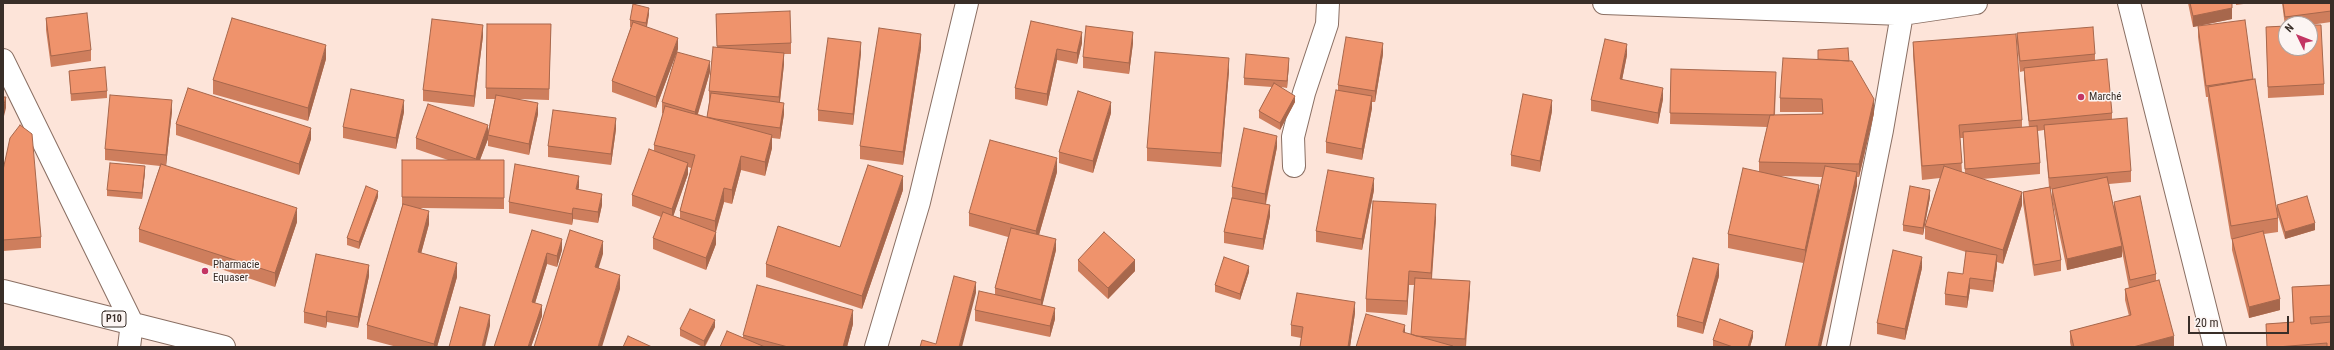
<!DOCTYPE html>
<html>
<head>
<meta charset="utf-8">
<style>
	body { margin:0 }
	#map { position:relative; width:2334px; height:350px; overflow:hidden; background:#fde4d9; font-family:"Roboto Condensed",sans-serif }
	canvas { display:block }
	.frame { position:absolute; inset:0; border:4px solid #392e28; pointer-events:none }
	.north { position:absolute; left:2278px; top:16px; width:40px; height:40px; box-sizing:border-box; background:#fcf5f3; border:1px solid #aea5a2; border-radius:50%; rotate:313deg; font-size:11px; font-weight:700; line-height:16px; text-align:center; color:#392e28 }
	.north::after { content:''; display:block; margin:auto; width:14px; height:18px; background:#c33563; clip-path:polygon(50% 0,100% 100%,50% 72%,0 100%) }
	.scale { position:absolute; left:2188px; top:316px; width:101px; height:18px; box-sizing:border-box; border:2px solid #392e28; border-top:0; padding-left:5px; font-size:12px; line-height:14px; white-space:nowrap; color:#392e28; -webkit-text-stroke:3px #fcf5f3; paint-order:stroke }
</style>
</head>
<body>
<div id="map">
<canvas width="2334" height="350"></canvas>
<div class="frame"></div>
<div class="north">N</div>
<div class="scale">20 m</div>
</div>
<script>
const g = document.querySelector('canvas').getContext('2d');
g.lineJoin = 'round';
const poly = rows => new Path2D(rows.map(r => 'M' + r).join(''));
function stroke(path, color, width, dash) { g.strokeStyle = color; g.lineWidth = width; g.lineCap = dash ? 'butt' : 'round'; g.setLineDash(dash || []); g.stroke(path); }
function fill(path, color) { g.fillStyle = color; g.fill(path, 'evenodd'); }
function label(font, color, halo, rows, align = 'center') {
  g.font = font + ' "Roboto Condensed",sans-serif'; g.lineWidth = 3; g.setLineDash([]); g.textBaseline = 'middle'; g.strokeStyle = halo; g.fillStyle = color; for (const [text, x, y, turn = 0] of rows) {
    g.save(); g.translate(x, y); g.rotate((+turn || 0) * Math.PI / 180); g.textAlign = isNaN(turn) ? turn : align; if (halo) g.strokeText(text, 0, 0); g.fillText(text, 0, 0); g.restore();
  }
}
const minor = poly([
	[1604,3,1902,14,1976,3],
	[2129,3,2215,347],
	[1294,166,1293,137,1304,93,1327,24,1328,3],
	[129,347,132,323],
	[876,347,919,202,967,3],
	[1838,347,1882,130,1902,14]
]);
const major = poly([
	[3,60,132,323],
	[3,291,224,347]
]);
const wall = poly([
	[2188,3,2232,3,2232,19,2193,27],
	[2236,3,2251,3,2236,5],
	[2282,3,2331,3,2331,22,2310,25,2310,24,2286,24,2286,48,2324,84,2324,95,2268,98,2266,27,2285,26],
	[649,14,647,27,678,49,656,108,612,92,612,81,631,27,630,27,630,20],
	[716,14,791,43,791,54,784,54,784,64,780,102,784,114,780,139,772,138,772,148,765,176,741,170,732,204,724,202,716,232,716,244,706,270,653,249,653,238,661,217,632,206,632,195,654,151,654,145,663,114,662,113,662,102,710,72,698,114,707,117,709,103,709,91,717,47],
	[688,167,691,168,680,211,680,218,673,216,688,174],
	[46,18,91,50,91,61,51,67,46,30],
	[1031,21,1082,43,1077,64,1057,60,1047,106,1015,99,1015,88],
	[551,24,549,100,519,99,538,114,529,155,488,146,488,139,480,160,504,160,504,209,421,208,429,224,421,253,457,277,437,347,397,347,367,339,367,325,402,207,402,160,448,160,416,149,416,138,488,131,495,99,486,99,486,88],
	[2198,26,2253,79,2278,218,2278,232,2264,234,2280,310,2249,318,2232,250,2232,239,2231,239,2208,100,2208,97,2206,97,2198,37],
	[2017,33,2095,54,2095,60,2112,113,2112,119,2131,171,2131,182,2109,184,2114,209,2114,202,2156,274,2156,281,2174,347,2071,347,2070,342,2070,331,2129,316,2125,300,2125,289,2129,288,2122,251,2122,257,2067,270,2052,200,2052,189,2050,189,2061,260,2061,271,2034,276,2023,203,2023,192,2049,187,2044,130,2038,131,2040,163,2040,174,1982,179,2022,205,2003,264,1997,262,1997,266,1993,292,1970,289,1967,308,1945,305,1945,294,1963,274,1966,252,1925,239,1925,226,1940,178,1922,180,1913,55,1913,42,2022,120,2022,127,2029,127,2024,79,2024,71,2020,72,2017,44],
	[1960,138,1963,138,1965,173,1962,172],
	[483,36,474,107,423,101,423,90],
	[1133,43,1129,74,1083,68,1083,57],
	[921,48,903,165,860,159,860,146],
	[861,53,853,125,818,121,818,110],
	[1383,54,1375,102,1372,102,1372,108,1362,160,1326,153,1326,142,1338,90,1338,85],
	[1627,55,1622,80,1663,99,1658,124,1591,111,1591,100],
	[326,59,308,121,213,94,213,80],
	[1849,61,1874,113,1859,177,1857,177,1857,186,1803,263,1728,248,1728,234,1759,172,1759,162,1767,127,1670,124,1671,69,1776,83,1775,115,1822,114,1822,112,1780,112,1780,98],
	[1777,176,1822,177,1819,193],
	[1289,64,1287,88,1281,87,1295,102,1280,130,1259,118,1259,111,1272,87,1244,85,1244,78],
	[69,71,107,91,107,98,71,101],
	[1229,71,1221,167,1147,161,1147,148],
	[172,111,166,166,297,222,275,287,139,242,139,229,160,166,105,160,105,149],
	[1552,111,1540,172,1511,166,1511,155],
	[404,112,396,149,343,138,343,127],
	[1111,113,1093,173,1059,163,1059,152],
	[176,124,311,139,299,175,176,135],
	[616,129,611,165,548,157,548,146],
	[1277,147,1266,204,1270,216,1263,250,1224,243,1224,232,1232,198,1232,187],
	[3,170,41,237,41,248,3,251],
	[145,172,142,199,107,196,107,190],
	[1057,172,1039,235,1056,250,1042,305,1055,319,1050,337,975,321,975,310,995,294,995,288,1008,237,969,226,969,213],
	[579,187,578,189,602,205,598,223,573,219,572,225,509,213,509,202],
	[903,190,862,309,766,277,766,264,840,247],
	[1374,190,1362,250,1316,242,1316,231],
	[378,197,359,249,347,245,347,238],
	[1930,197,1923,235,1903,231,1903,225],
	[2277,205,2315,230,2285,239,2277,212],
	[1436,218,1432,279,1470,292,1466,347,1356,347,1405,333,1411,334,1414,285,1409,285,1407,315,1366,312,1366,299],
	[532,230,562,250,557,267,547,264,535,303,542,316,531,347],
	[1078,260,1135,271,1108,299,1078,271],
	[1922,268,1905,340,1877,334,1877,323],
	[1249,272,1240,300,1215,292,1215,285],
	[369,276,358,328,327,322,326,328,304,323,304,312],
	[1719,276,1703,334,1677,327,1677,316],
	[2331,285,2331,347,2267,347,2266,324,2293,322,2292,287],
	[1355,313,1350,347,1300,347,1301,338,1291,336,1291,325],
	[853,324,847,347,720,347,743,338,743,335],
	[715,327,705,347,703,347,680,336,680,329],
	[1753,337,1750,347,1715,347,1713,346,1713,340]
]);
const shadedWall = poly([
	[649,8,649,14,646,30,646,23],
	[2232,8,2232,19,2193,27,2193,16],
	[483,25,483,36,474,107,474,96],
	[1082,32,1082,43,1077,64,1077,53],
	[1133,32,1133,43,1129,74,1129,63],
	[921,34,921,48,903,165,903,152],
	[678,38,678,49,656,108,656,97],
	[861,42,861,53,853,125,853,114],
	[1383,43,1383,54,1375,102,1375,91],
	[1627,44,1627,55,1620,90,1620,79],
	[326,45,326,59,308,121,308,108],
	[1057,49,1057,60,1047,106,1047,94],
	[784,53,784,64,779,109,779,97],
	[1229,58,1229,71,1221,167,1221,153],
	[1289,58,1289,64,1287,88,1287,81],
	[710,61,710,72,695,123,695,112],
	[1663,88,1663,99,1658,124,1658,113],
	[1295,96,1295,102,1280,130,1280,123],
	[1372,96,1372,108,1362,160,1362,149],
	[6,97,6,108,3,120,3,108],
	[1874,99,1874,113,1859,177,1859,164],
	[172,100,172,111,166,166,166,155],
	[404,100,404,112,396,149,396,138],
	[1552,100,1552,111,1540,172,1540,161],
	[1111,102,1111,113,1093,173,1093,161],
	[538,103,538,114,529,155,529,144],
	[784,103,784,114,780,139,780,128],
	[616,118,616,129,611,165,611,154],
	[488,125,488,139,476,170,476,159],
	[311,128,311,139,299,175,299,164],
	[772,135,772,148,765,176,765,162],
	[1277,136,1277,147,1265,205,1265,194],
	[741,156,741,170,732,204,732,190],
	[1057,158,1057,172,1036,245,1036,231],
	[688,163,688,174,672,220,672,209],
	[145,166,145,172,142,199,142,193],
	[1857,172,1857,186,1821,347,1818,347],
	[579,176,579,187,576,200,576,189],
	[903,176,903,190,862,309,862,296],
	[1374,178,1374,190,1362,250,1362,239],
	[1819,185,1819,198,1805,264,1805,250],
	[724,188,724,202,715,234,715,221],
	[1930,190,1930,197,1923,235,1923,228],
	[378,191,378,197,359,249,359,242],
	[2022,192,2022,205,2003,264,2003,250],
	[602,194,602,205,598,223,598,212],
	[1436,204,1436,218,1431,286,1431,273],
	[1270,205,1270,216,1263,250,1263,239],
	[297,208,297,222,275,287,275,273],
	[573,208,573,219,572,225,572,214],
	[429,211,429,224,418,265,418,252],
	[2315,223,2315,230,2285,239,2285,232],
	[716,232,716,244,706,270,706,258],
	[562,239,562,250,557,267,557,256],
	[1056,239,1056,250,1041,311,1041,300],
	[603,241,603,254,595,280,595,267],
	[2122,246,2122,257,2067,270,2067,259],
	[547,253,547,264,532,313,532,302],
	[1997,255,1997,266,1993,292,1993,281],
	[1922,257,1922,268,1905,340,1905,329],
	[1135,260,1135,271,1108,299,1108,288],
	[457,263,457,277,437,347,434,347,434,344],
	[1719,264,1719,276,1703,334,1703,323],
	[369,265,369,276,358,328,358,317],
	[1249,266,1249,272,1240,300,1240,294],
	[1409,271,1409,285,1407,315,1407,301],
	[620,275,620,289,602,347,598,347],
	[1970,278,1970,289,1967,308,1967,297],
	[1470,281,1470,292,1465,347,1465,339],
	[976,282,976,293,962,347,959,347],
	[2280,299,2280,310,2249,318,2249,307],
	[1355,302,1355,313,1350,347,1348,347],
	[542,305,542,316,531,347,528,347],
	[1055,308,1055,319,1050,337,1050,326],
	[853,310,853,324,847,347,843,347],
	[327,311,327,322,326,328,326,317],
	[490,315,490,326,485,347,482,347],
	[715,320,715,327,704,347,704,341],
	[1405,325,1405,338,1403,332],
	[1753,331,1753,337,1750,347,1748,347],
	[2174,336,2174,347,2133,347]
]);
const building = poly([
	[2190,3,2232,3,2232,8,2193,16,2190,3],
	[2283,3,2331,3,2331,11,2285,17,2283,3],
	[633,4,649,8,646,23,630,20,633,4],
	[790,11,791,43,717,46,716,14,790,11],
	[87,13,91,50,51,56,46,18,87,13],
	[232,18,326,45,308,108,213,80,232,18],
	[432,19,483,25,474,96,423,90,432,19],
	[2245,20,2253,79,2206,86,2198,26,2245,20],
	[1031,21,1082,32,1077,53,1057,49,1047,94,1015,88,1031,21],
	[633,22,678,38,656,97,612,81,633,22],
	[487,24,551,24,549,89,486,88,487,24],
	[2310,25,2321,25,2324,84,2268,87,2266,27,2286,26,2286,48,2310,48,2310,25],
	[1086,26,1133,32,1129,63,1083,57,1086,26],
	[2093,27,2095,54,2020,61,2017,33,2093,27],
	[879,28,921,34,903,152,860,146,879,28],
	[2016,34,2022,120,1959,125,1962,163,1922,166,1913,42,2016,34],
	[1346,37,1383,43,1375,91,1338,85,1346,37],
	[828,38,861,42,853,114,818,110,828,38],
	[1605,39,1627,44,1620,79,1663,88,1658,113,1591,100,1605,39],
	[713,47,784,53,779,97,709,91,713,47],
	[1848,48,1849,61,1818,59,1818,50,1848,48],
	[677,52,710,61,695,112,662,102,677,52],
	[1155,52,1229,58,1221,153,1147,148,1155,52],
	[1246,54,1289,58,1287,81,1244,78,1246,54],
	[1783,58,1852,61,1874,99,1859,164,1759,162,1770,115,1823,114,1822,99,1780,98,1783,58],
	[2107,59,2112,113,2029,121,2024,68,2107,59],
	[105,67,107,91,71,94,69,71,105,67],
	[1671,69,1776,72,1774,115,1670,113,1671,69],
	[2255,79,2278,218,2231,226,2208,87,2255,79],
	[1274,83,1295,96,1280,123,1259,111,1274,83],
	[188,88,311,128,299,164,176,124,188,88],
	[351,89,404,100,396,138,343,127,351,89],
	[1336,90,1372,96,1362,149,1326,142,1336,90],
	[1078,91,1111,102,1093,161,1059,152,1078,91],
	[711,93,784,103,780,128,716,119,707,117,711,93],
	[1523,94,1552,100,1540,161,1511,155,1523,94],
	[110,95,172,100,166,155,105,149,110,95],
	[496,95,538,103,529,144,488,135,496,95],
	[3,97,6,97,3,108,3,97],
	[428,104,488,125,476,159,416,138,428,104],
	[665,106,772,135,765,162,741,156,732,190,724,188,715,221,680,211,695,155,654,145,665,106],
	[553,110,616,118,611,154,548,146,553,110],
	[2127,118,2131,171,2049,178,2044,125,2127,118],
	[20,125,32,134,41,237,3,240,3,170,10,138,20,125],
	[2037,126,2040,163,1965,169,1963,132,2037,126],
	[1244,128,1277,136,1265,194,1232,187,1244,128],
	[990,140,1057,158,1036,231,969,213,990,140],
	[649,149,688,163,672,209,632,195,649,149],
	[402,160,504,160,504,198,402,197,402,160],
	[110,163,145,166,142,193,107,190,110,163],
	[161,164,297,208,275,273,139,229,161,164],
	[515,164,579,176,576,189,602,194,598,212,573,208,572,214,509,202,515,164],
	[868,165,903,176,862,296,766,264,778,226,840,247,868,165],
	[1825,166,1857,172,1818,347,1785,347,1825,166],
	[1944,166,2022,192,2003,250,1925,226,1944,166],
	[1743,168,1819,185,1805,250,1728,234,1743,168],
	[1328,170,1374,178,1362,239,1316,231,1328,170],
	[2107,177,2122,246,2067,259,2052,189,2107,177],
	[366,186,378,191,359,242,347,238,366,186],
	[1910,186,1930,190,1923,228,1903,225,1910,186],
	[2050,187,2061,260,2034,265,2023,192,2050,187],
	[2140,196,2156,274,2130,280,2114,202,2140,196],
	[2307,196,2315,223,2285,232,2277,205,2307,196],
	[1232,198,1270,205,1263,239,1224,232,1232,198],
	[1373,201,1436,204,1431,273,1409,271,1407,301,1366,299,1373,201],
	[403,204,429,211,418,252,457,263,434,344,367,325,403,204],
	[663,212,716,232,706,258,653,238,663,212],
	[1011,228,1056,239,1041,300,995,288,1011,228],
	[532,230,562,239,557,256,547,253,532,302,542,305,528,347,494,347,532,230],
	[570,230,603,241,595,267,620,275,598,347,534,347,570,230],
	[2263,231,2280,299,2249,307,2232,239,2263,231],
	[1104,232,1135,260,1108,288,1078,260,1104,232],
	[1893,250,1922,257,1905,329,1877,323,1893,250],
	[1966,251,1997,255,1993,281,1970,278,1967,297,1945,294,1948,272,1963,274,1966,251],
	[316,254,369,265,358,317,327,311,326,317,304,312,316,254],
	[1224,257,1249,266,1240,294,1215,285,1224,257],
	[1693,258,1719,264,1703,323,1677,316,1693,258],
	[954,276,976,282,959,347,920,347,922,340,936,344,954,276],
	[1415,278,1470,281,1465,339,1416,336,1411,334,1415,278],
	[2159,280,2174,336,2133,347,2074,347,2070,331,2131,315,2125,289,2159,280],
	[757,285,853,310,843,347,788,347,743,335,757,285],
	[2331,285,2331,316,2310,317,2311,324,2331,322,2331,347,2327,347,2327,343,2277,347,2267,347,2266,324,2294,322,2292,287,2331,285],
	[979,291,1055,308,1050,326,975,310,979,291],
	[1297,293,1355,302,1348,347,1300,347,1303,327,1291,325,1297,293],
	[460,307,490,315,482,347,449,347,460,307],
	[690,309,715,320,704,341,680,329,690,309],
	[1366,314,1405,325,1403,332,1453,346,1453,347,1356,347,1366,314],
	[1720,319,1753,331,1748,347,1733,347,1713,340,1720,319],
	[727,331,765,347,720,347,727,331],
	[628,336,652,347,623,347,628,336]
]);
const markers = [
	[2081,97,4,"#c33563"],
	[205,271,4,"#c33563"]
];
const shields = [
	[114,319,24]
];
const shieldNames = [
	["P10",114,319]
];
const poiNames = [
	["Marché",2089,97],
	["Pharmacie",213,265],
	["Equaser",213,278]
];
stroke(minor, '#8a6f63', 24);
stroke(major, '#8a6f63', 24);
stroke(minor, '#fff', 22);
stroke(major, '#fff', 22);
fill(wall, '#ce7e5d');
fill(shadedWall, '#a7674c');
fill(building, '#ef936c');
stroke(building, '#a7674c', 1);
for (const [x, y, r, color] of markers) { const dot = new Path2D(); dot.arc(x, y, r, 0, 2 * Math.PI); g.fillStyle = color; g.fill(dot); stroke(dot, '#fcf5f3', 1.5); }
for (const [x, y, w] of shields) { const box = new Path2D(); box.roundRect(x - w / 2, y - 8, w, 16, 3); g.fillStyle = '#fcf5f3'; g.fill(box); stroke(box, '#392e28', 1); }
label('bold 10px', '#392e28', null, shieldNames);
label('11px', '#392e28', '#fcf5f3', poiNames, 'left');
</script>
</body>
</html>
